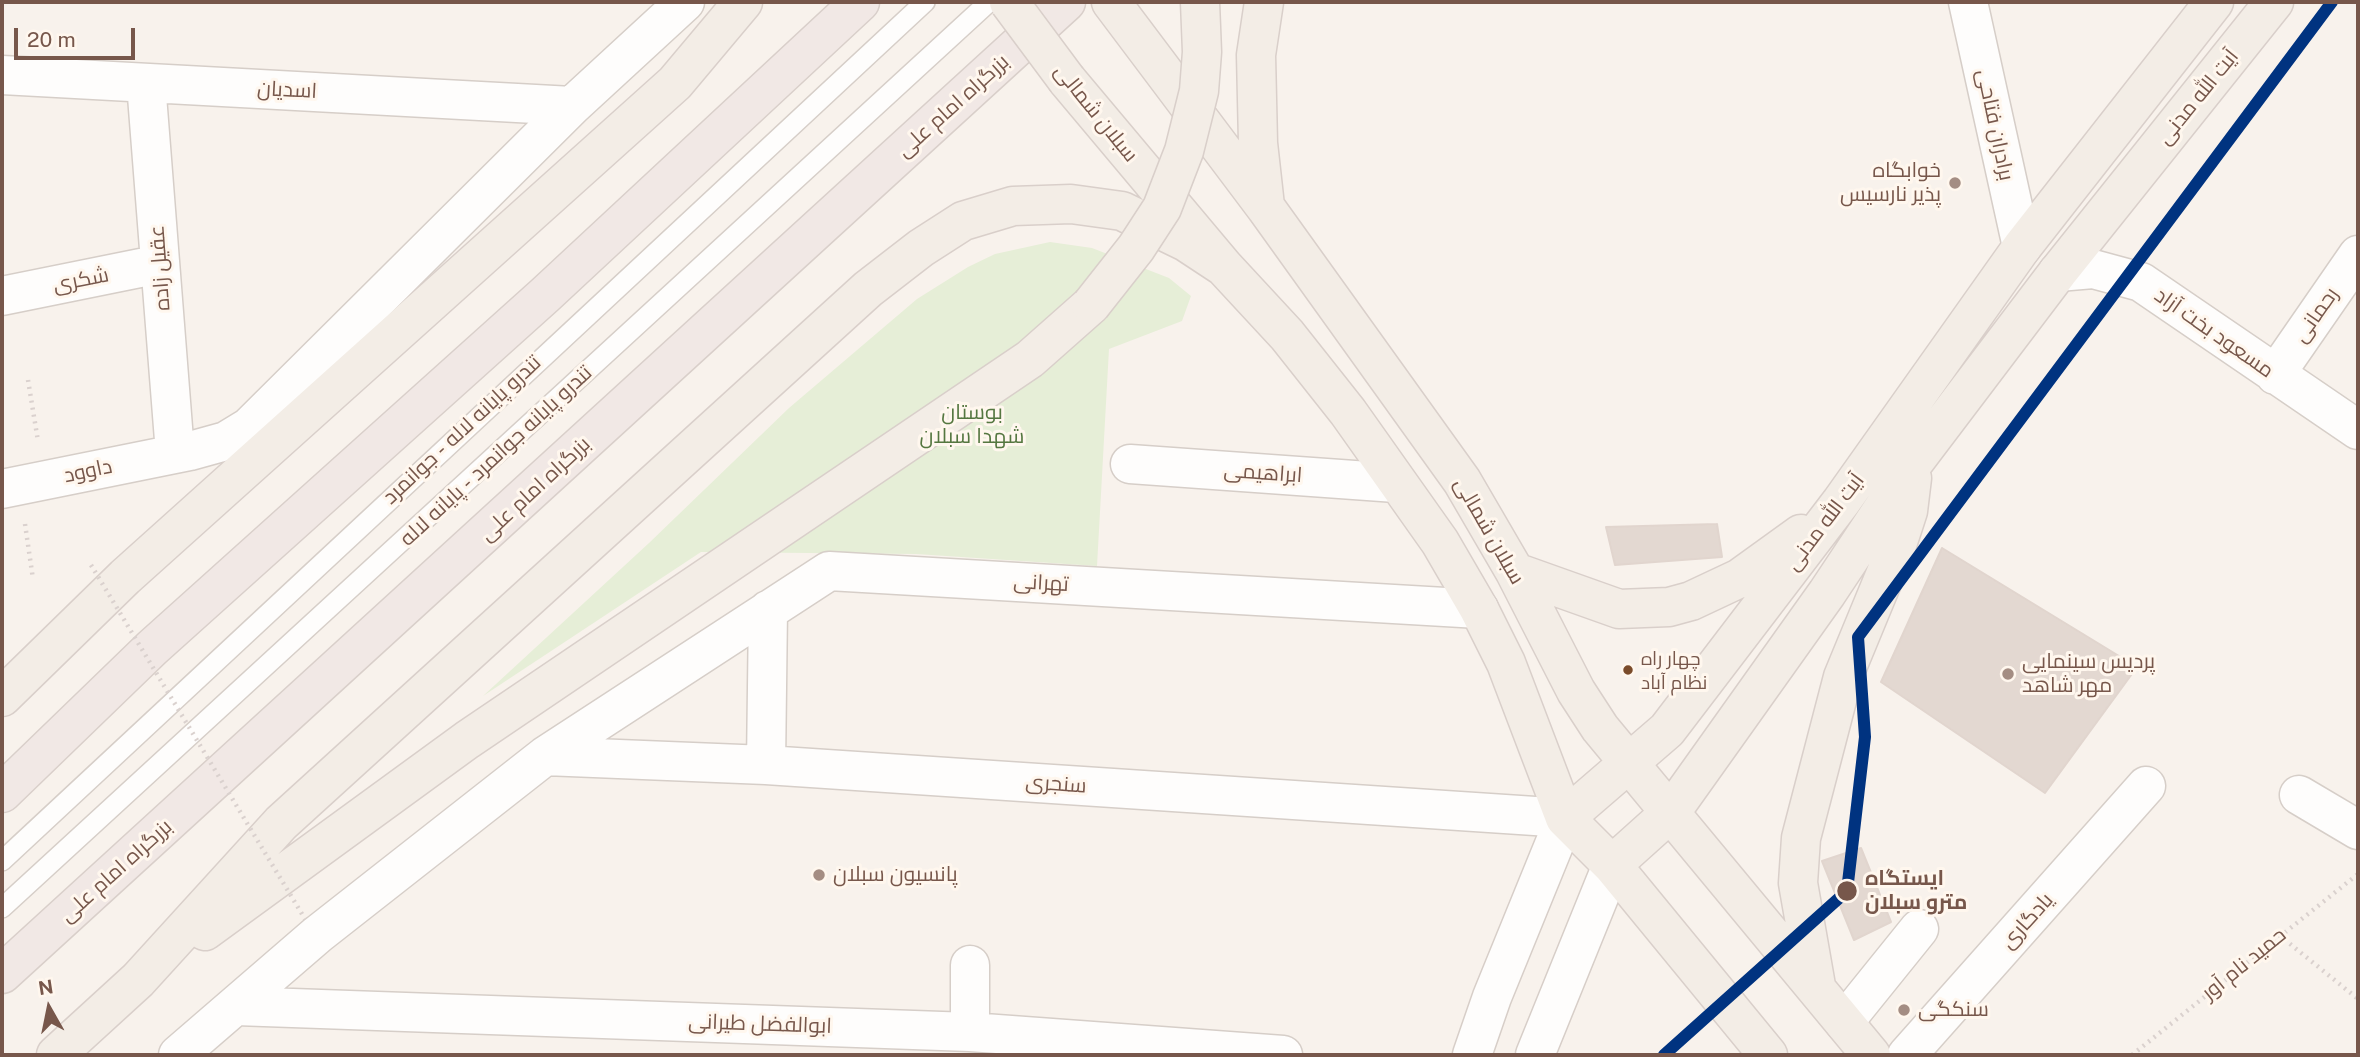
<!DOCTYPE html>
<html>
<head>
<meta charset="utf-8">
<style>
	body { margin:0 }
	#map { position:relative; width:2360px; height:1057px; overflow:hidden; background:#f8f2ec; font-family:"Public Sans",sans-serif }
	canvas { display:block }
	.frame { position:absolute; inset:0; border:4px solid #77574b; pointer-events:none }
	.north { position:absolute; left:14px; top:973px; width:70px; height:70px; -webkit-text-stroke:5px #fff7ee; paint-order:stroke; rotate:351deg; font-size:19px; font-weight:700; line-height:28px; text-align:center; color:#77574b }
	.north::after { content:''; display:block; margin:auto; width:24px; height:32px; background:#77574b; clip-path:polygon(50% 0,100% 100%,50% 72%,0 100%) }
	.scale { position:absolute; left:14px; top:28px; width:121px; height:32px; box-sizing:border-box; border:4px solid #77574b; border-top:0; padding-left:9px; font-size:21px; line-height:24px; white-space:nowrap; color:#77574b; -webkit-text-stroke:5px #fff7ee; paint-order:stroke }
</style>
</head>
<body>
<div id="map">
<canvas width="2360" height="1057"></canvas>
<div class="frame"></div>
<div class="north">N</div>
<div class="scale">20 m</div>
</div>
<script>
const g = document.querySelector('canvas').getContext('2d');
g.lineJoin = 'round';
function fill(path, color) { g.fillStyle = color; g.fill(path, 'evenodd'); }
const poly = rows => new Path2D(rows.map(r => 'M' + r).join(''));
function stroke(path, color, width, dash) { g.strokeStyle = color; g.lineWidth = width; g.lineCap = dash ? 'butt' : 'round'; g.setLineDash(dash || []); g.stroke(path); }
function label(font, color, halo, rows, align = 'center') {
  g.font = font + ' "Public Sans",Cairo,sans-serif'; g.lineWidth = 6; g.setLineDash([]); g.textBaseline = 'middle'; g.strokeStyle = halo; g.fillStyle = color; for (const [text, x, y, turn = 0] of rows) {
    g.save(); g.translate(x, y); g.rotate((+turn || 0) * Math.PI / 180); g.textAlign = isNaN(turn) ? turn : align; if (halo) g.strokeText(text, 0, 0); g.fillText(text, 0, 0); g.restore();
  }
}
const green = poly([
	[1050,242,1092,248,1169,278,1191,296,1182,321,1109,349,1097,566,916,554,701,552,483,696,649,543,789,408,917,299,968,267,995,254]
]);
const building = poly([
	[1717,524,1722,557,1615,565,1606,527,1717,524],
	[1942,548,2137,667,2045,793,1881,682,1942,548],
	[1861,848,1891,922,1854,940,1822,861,1861,848]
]);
const path = poly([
	[28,380,38,441],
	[25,524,33,579],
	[2279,935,2358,999],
	[2132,1055,2358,874]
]);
const lane = poly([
	[2,861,925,2],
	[2,908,989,2]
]);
const street = poly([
	[1968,2,2022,247],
	[2,75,572,106],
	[146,83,175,453],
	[2058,272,2093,269,2141,282,2358,430],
	[2,296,160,264],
	[2275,375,2358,255],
	[1130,464,1396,483],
	[2,489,190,451,226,441,249,427,572,106,685,2],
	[545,756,766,765,1565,818],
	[766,765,768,610],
	[2299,795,2358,830],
	[970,965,970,1032],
	[236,1006,970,1032,1283,1055],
	[1844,1022,1919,929],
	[178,1055,317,935,545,756,829,571,1479,609],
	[1907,1055,2146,786]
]);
const secondary = poly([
	[1472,1055,1492,997,1565,818],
	[1535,1055,1612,865]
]);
const primary = poly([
	[1111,2,1266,208,1462,481,1515,572,1576,691,1600,728,1871,1055],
	[1264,2,1256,55,1258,143,1265,206],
	[1067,80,1224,267,1287,335,1348,412,1440,542,1479,609,1506,663,1565,818,1612,865,1768,1055],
	[1515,572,1619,609,1669,607,1691,601,1740,578,1801,534],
	[2,697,125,577,675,83,743,2],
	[1565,818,1667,730,1841,502,2022,247,2214,2],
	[1612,865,1671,812,1827,593,1914,462,2058,272,2274,2],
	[205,931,467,740,1030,359,1091,305],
	[1816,986,1798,883,1801,838,1843,677,1895,551,1908,511,1912,478],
	[56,1055,138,980,281,823,868,289,921,248,963,221,1013,206,1071,204,1122,211,1186,242,1224,267]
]);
const highway = poly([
	[2,793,152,648,545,295,860,2],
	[2,974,1066,2]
]);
const pathBridge = poly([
	[91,565,305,919]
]);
const primaryBridge = poly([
	[1009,2,1067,80],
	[1091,305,1136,248,1162,208,1184,151,1199,91,1202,52,1200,2]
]);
const metro1 = poly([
	[1664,1055,1847,891,1865,737,1858,637,2332,2]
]);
const markers = [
	[1955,183,7,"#a48d83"],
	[1628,670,6,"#7a4b2a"],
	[2008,674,7,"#a48d83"],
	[819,875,7,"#a48d83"],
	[1847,891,11,"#77574b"],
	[1904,1010,7,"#a48d83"]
];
const busNames = [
	["چهار راه",1641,659],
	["نظام آباد",1641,683]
];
const streetNames = [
	["اسدیان",287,90,3],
	["آیت الله مدنی",2198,97,-51],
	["بزرگراه امام علی",953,106,-42],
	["سبلان شمالی",1096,113,51],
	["برادران فتاحی",1995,125,78],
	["عقیل زاده",160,268,-94],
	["شکری",81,280,-11],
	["رحمانی",2316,315,-55],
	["مسعود بخت آزاد",2214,333,35],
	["تندرو پایانه لاله - جوانمرد",462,430,-43],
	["تندرو پایانه جوانمرد - پایانه لاله",496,456,-43],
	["داوود",88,471,-12],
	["ابراهیمی",1263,473,4],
	["بزرگراه امام علی",535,489,-43],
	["آیت الله مدنی",1825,522,-53],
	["سبلان شمالی",1489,531,60],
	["تهرانی",1041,583,3],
	["سنجری",1056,784,4],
	["بزرگراه امام علی",116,871,-42],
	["یادگاری",2027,921,-48],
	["حمید نام آور",2244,964,-39],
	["ابوالفضل طیرانی",760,1024,2]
];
const poiNames = [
	["خوابگاه",1941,171,"right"],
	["پذیر نارسیس",1941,195,"right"],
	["پردیس سینمایی",2022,662],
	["مهر شاهد",2022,686],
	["پانسیون سبلان",833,875],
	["سنکگی",1918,1010]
];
const parkNames = [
	["بوستان",972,413],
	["شهدا سبلان",972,437]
];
const stopNames = [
	["ایستگاه",1865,879],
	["مترو سبلان",1865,903]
];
fill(green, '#e6eed7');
fill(building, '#e3d8d1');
stroke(building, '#e1d5ce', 2);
stroke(lane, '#d6cec8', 22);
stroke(street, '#d6cec8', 41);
stroke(secondary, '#d7cec8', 41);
stroke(primary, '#d9cfca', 41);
stroke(highway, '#d9cfca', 41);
stroke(path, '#dad1ce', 4.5, [2, 5]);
stroke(lane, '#fefdfc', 19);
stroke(street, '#fefdfc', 38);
stroke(secondary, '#fefdfc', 38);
stroke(primary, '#f3ede6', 38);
stroke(highway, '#f1e8e5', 38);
stroke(primaryBridge, '#d9cfca', 41, []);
stroke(pathBridge, '#dad1ce', 4.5, [2, 5]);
stroke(primaryBridge, '#f3ede6', 38);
stroke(metro1, '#003380', 12);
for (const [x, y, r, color] of markers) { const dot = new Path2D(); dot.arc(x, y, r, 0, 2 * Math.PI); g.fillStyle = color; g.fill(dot); stroke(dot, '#fff7ee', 2.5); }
label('19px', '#77574b', '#fff7ee', busNames, 'left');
label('21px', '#77574b', '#fff7ee', streetNames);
label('21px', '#77574b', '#fff7ee', poiNames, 'left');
label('21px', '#557740', '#fff7ee', parkNames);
label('bold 21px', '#77574b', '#fff7ee', stopNames, 'left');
</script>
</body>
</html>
